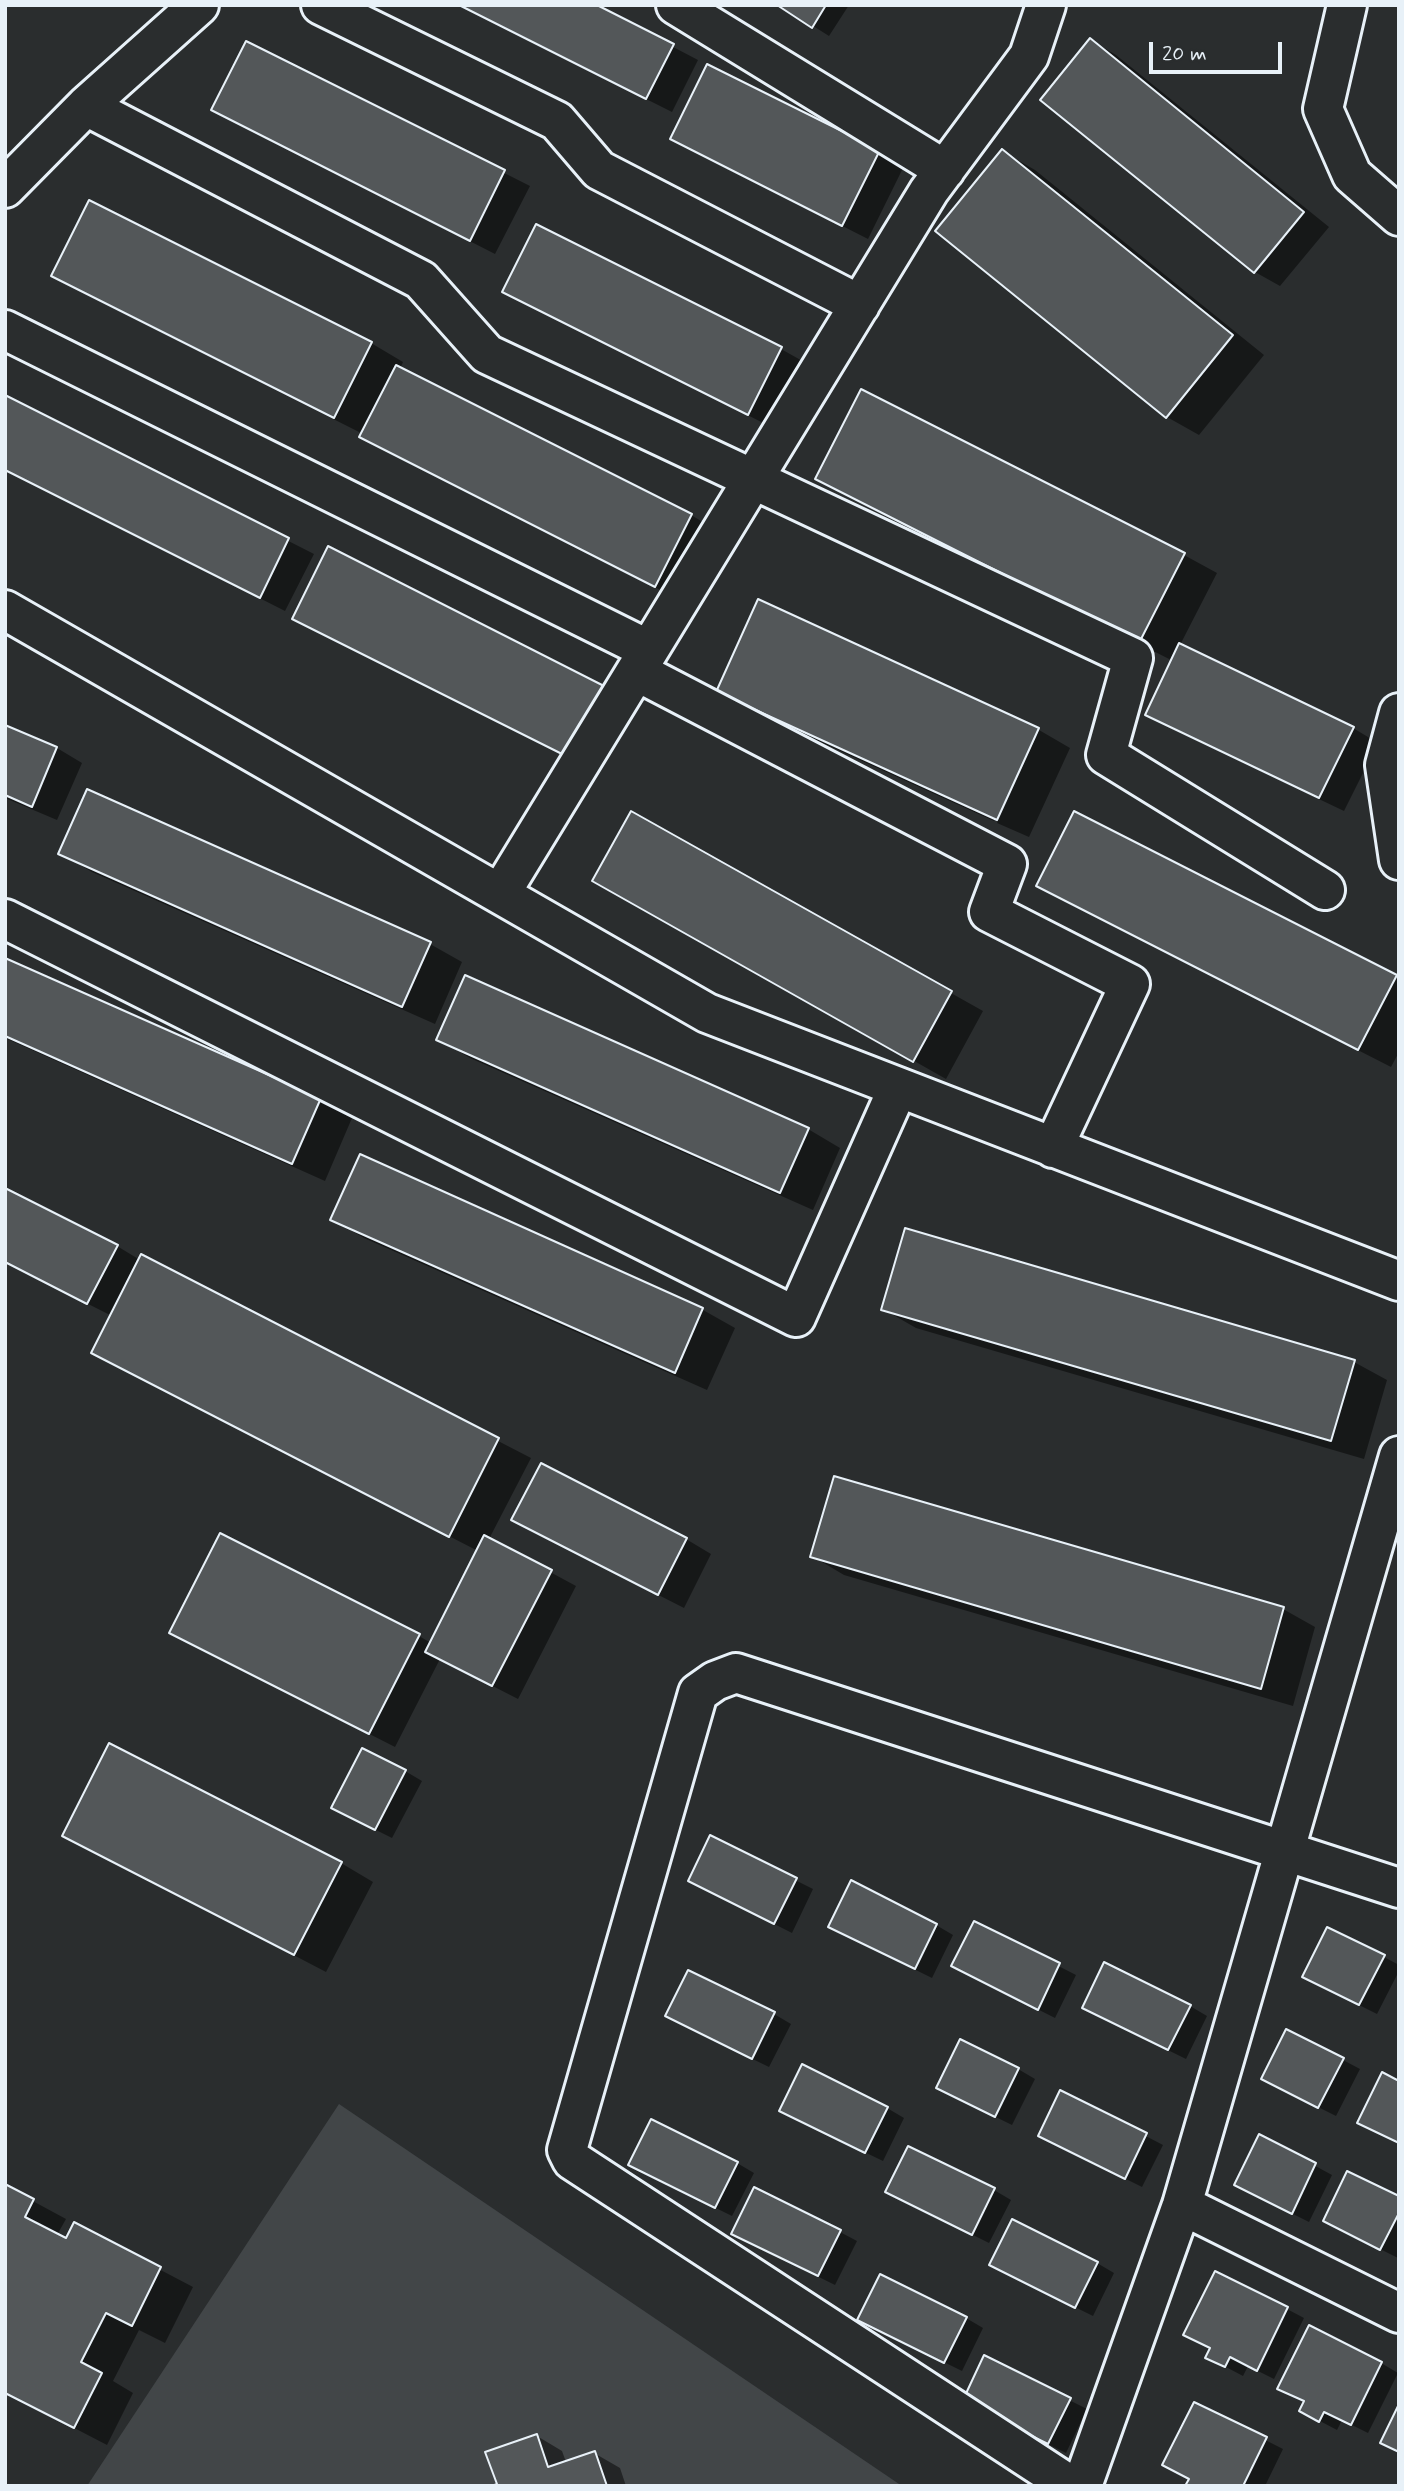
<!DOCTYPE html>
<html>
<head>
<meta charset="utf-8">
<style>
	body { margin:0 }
	#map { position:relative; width:1404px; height:2491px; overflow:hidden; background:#2a2d2e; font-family:Mynerve,sans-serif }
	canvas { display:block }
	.frame { position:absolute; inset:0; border:7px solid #e8f1f8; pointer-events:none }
	.scale { position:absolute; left:1149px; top:42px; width:133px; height:32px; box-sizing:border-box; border:4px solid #e8f1f8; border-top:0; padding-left:9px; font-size:21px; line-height:24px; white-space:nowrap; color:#e8f1f8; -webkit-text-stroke:5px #2a2d2e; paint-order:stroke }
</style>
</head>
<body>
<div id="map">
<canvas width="1404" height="2491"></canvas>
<div class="frame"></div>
<div class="scale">20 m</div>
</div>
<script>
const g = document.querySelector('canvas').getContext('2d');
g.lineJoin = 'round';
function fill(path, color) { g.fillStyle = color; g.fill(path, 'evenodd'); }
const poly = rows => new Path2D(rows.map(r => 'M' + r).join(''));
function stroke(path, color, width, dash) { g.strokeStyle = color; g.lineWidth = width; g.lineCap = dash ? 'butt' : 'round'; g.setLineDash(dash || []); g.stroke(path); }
const green = poly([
	[339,2104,902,2486,87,2486]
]);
const shadow = poly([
	[459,5,593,5,698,60,672,112],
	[780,5,849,5,829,36],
	[1091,40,1116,55,1329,227,1280,286,1255,272],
	[247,43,530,186,495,254,213,110],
	[1002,151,1035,170,1264,355,1199,435,1167,417],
	[697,152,879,152,904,166,868,239],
	[53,275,371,343,403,362,400,369,691,515,723,534,688,604,394,455,362,437,363,434,85,294],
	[504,291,781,349,806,363,773,428],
	[862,391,1184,555,1217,573,1180,645,1353,728,1378,743,1344,811,1172,729,1147,714,1173,661,850,497,818,478],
	[5,397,314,554,285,611,5,469],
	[329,549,628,702,593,770,294,618],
	[718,691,1036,729,994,821,750,710],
	[5,727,57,748,82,763,57,820,5,798],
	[1039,730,1070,748,1029,837,997,823],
	[1075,813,1399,978,1399,1052,1391,1067,1070,903],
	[632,814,983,1011,946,1079,595,880],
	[60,853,430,944,462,962,435,1024,92,872],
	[5,960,320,1100,352,1118,325,1181,5,1038],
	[438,1039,808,1129,840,1148,813,1210,470,1058],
	[361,1157,703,1310,735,1328,707,1390,364,1238,332,1219],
	[117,1246,140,1260,142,1257,531,1458,489,1539,576,1586,518,1699,440,1659,395,1747,197,1646,419,1636,431,1643,478,1551,93,1353,112,1316,5,1262],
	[883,1309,1354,1362,1387,1380,1364,1459,916,1328],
	[539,1534,686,1539,711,1554,684,1608],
	[812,1556,1283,1609,1315,1627,1293,1706,844,1575],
	[405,1771,422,1781,392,1838,350,1817],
	[64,1835,341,1863,373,1882,326,1972],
	[711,1838,813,1889,792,1933,707,1890],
	[974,1923,1076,1975,1055,2018,970,1975],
	[936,1925,953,1935,932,1978,847,1936],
	[1384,1957,1399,1965,1399,1971,1377,2014,1321,1986],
	[1190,2006,1207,2016,1186,2059,1101,2017],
	[774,2014,791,2024,769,2067,685,2026],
	[1343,2060,1360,2069,1336,2116,1280,2088],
	[1018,2069,1035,2079,1012,2125,955,2097],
	[1061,2092,1163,2145,1142,2187,1040,2136],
	[887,2108,904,2118,883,2161,798,2120],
	[1260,2136,1332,2175,1309,2222,1253,2194],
	[737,2163,754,2173,732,2216,647,2174],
	[5,2186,66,2219,57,2235,67,2240,75,2225,193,2287,165,2343,139,2330,113,2381,133,2393,107,2445,5,2392],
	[994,2190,1011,2200,989,2243,905,2201],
	[1399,2198,1398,2258,1342,2230],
	[840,2232,857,2241,835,2285,750,2243],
	[1097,2263,1114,2273,1093,2316,1008,2274],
	[1287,2309,1304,2318,1274,2379,1248,2366,1243,2376,1207,2357],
	[966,2318,983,2328,962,2371,877,2329],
	[985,2358,1087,2409,1066,2453,981,2411],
	[1381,2363,1398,2373,1368,2433,1342,2420,1337,2430,1318,2420,1305,2402,1279,2388],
	[1194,2404,1283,2449,1265,2486,1187,2486,1190,2479],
	[537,2436,562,2451,566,2462,594,2453,620,2468,626,2486,498,2486]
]);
const building = poly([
	[459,5,597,5,674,44,646,99,459,5],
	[777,5,826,5,812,28,777,5],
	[1090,38,1304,212,1254,273,1040,100,1090,38],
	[246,41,505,170,470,241,211,110,246,41],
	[707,64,880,150,842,226,670,139,707,64],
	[1002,149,1233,335,1166,418,935,231,1002,149],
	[89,200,372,342,334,418,51,276,89,200],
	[536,224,782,347,748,415,502,292,536,224],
	[396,365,692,514,655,587,359,437,396,365],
	[861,389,1185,553,1139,643,815,479,861,389],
	[5,395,289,538,260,598,5,470,5,395],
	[328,546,604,686,568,757,292,619,328,546],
	[758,599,1039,728,997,820,716,692,758,599],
	[1179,643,1354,727,1319,798,1145,715,1179,643],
	[5,725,57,747,32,807,5,795,5,725],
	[87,789,431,942,402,1007,58,854,87,789],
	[631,811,952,991,913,1062,592,881,631,811],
	[1074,811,1397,975,1358,1050,1036,886,1074,811],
	[5,958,321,1098,292,1164,5,1036,5,958],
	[465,975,809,1128,780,1193,436,1040,465,975],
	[360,1154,703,1308,675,1373,330,1220,360,1154],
	[5,1188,118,1245,87,1304,5,1262,5,1188],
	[905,1228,1355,1360,1331,1441,881,1310,905,1228],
	[141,1254,499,1438,449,1537,91,1353,141,1254],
	[541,1463,687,1538,658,1595,511,1520,541,1463],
	[834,1476,1284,1607,1261,1689,810,1557,834,1476],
	[220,1533,420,1634,369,1734,169,1633,220,1533],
	[484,1535,552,1570,492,1686,425,1652,484,1535],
	[109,1743,342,1862,294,1955,62,1836,109,1743],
	[362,1748,406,1770,375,1830,331,1808,362,1748],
	[710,1835,797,1878,774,1924,688,1881,710,1835],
	[851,1880,937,1924,915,1969,828,1927,851,1880],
	[974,1921,1060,1963,1038,2010,951,1966,974,1921],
	[1327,1927,1385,1955,1359,2005,1302,1977,1327,1927],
	[1104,1962,1191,2005,1168,2050,1082,2008,1104,1962],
	[688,1970,775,2012,752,2059,665,2016,688,1970],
	[1286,2029,1344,2058,1318,2108,1261,2079,1286,2029],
	[960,2039,1019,2068,995,2117,936,2088,960,2039],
	[802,2064,888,2107,865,2153,779,2111,802,2064],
	[1382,2072,1399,2081,1399,2143,1357,2123,1382,2072],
	[1060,2090,1147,2133,1125,2179,1038,2136,1060,2090],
	[651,2119,738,2162,715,2208,628,2165,651,2119],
	[1259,2134,1316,2163,1292,2214,1234,2185,1259,2134],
	[908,2146,995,2188,972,2235,885,2192,908,2146],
	[1347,2171,1399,2196,1399,2213,1380,2250,1323,2221,1347,2171],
	[5,2184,34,2199,25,2217,66,2238,74,2222,161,2267,132,2326,106,2313,81,2362,102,2373,74,2428,5,2393,5,2184],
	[754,2187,841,2230,818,2276,731,2234,754,2187],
	[1012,2219,1098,2262,1075,2308,989,2265,1012,2219],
	[1215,2271,1288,2307,1257,2371,1230,2357,1225,2367,1205,2358,1210,2348,1183,2335,1215,2271],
	[880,2274,967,2317,944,2363,857,2320,880,2274],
	[1309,2325,1382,2362,1351,2425,1324,2412,1319,2422,1299,2411,1304,2401,1277,2389,1309,2325],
	[984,2355,1071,2398,1048,2444,962,2402,984,2355],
	[1194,2402,1267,2437,1243,2486,1185,2486,1189,2479,1162,2465,1194,2402],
	[1399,2404,1399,2452,1380,2443,1399,2404],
	[537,2434,548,2467,595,2451,607,2486,492,2486,497,2484,485,2452,537,2434]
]);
const minor = poly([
	[321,5,557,121,599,170,860,305],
	[676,5,945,170],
	[1347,5,1323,109,1352,175,1399,216],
	[86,106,199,5],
	[5,188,86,106,421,280,487,354,1133,658,1106,755,1325,890],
	[5,330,649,650],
	[5,610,707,1013,1399,1281],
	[636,671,1007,864,989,912,1130,984,1053,1148],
	[1399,713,1385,765,1399,860],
	[500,894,929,191,1029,56,1046,5],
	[5,919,796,1317,898,1088],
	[1182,2205,1399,2313],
	[1071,2486,572,2160,567,2150,698,1693,715,1681,736,1673,1399,1888],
	[1082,2486,1182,2205,1399,1456]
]);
fill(green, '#424648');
fill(shadow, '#0007');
fill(building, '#535759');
stroke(building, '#e8f1f8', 2);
stroke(minor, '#e8f1f8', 44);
stroke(minor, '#2a2d2e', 38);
</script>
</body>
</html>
